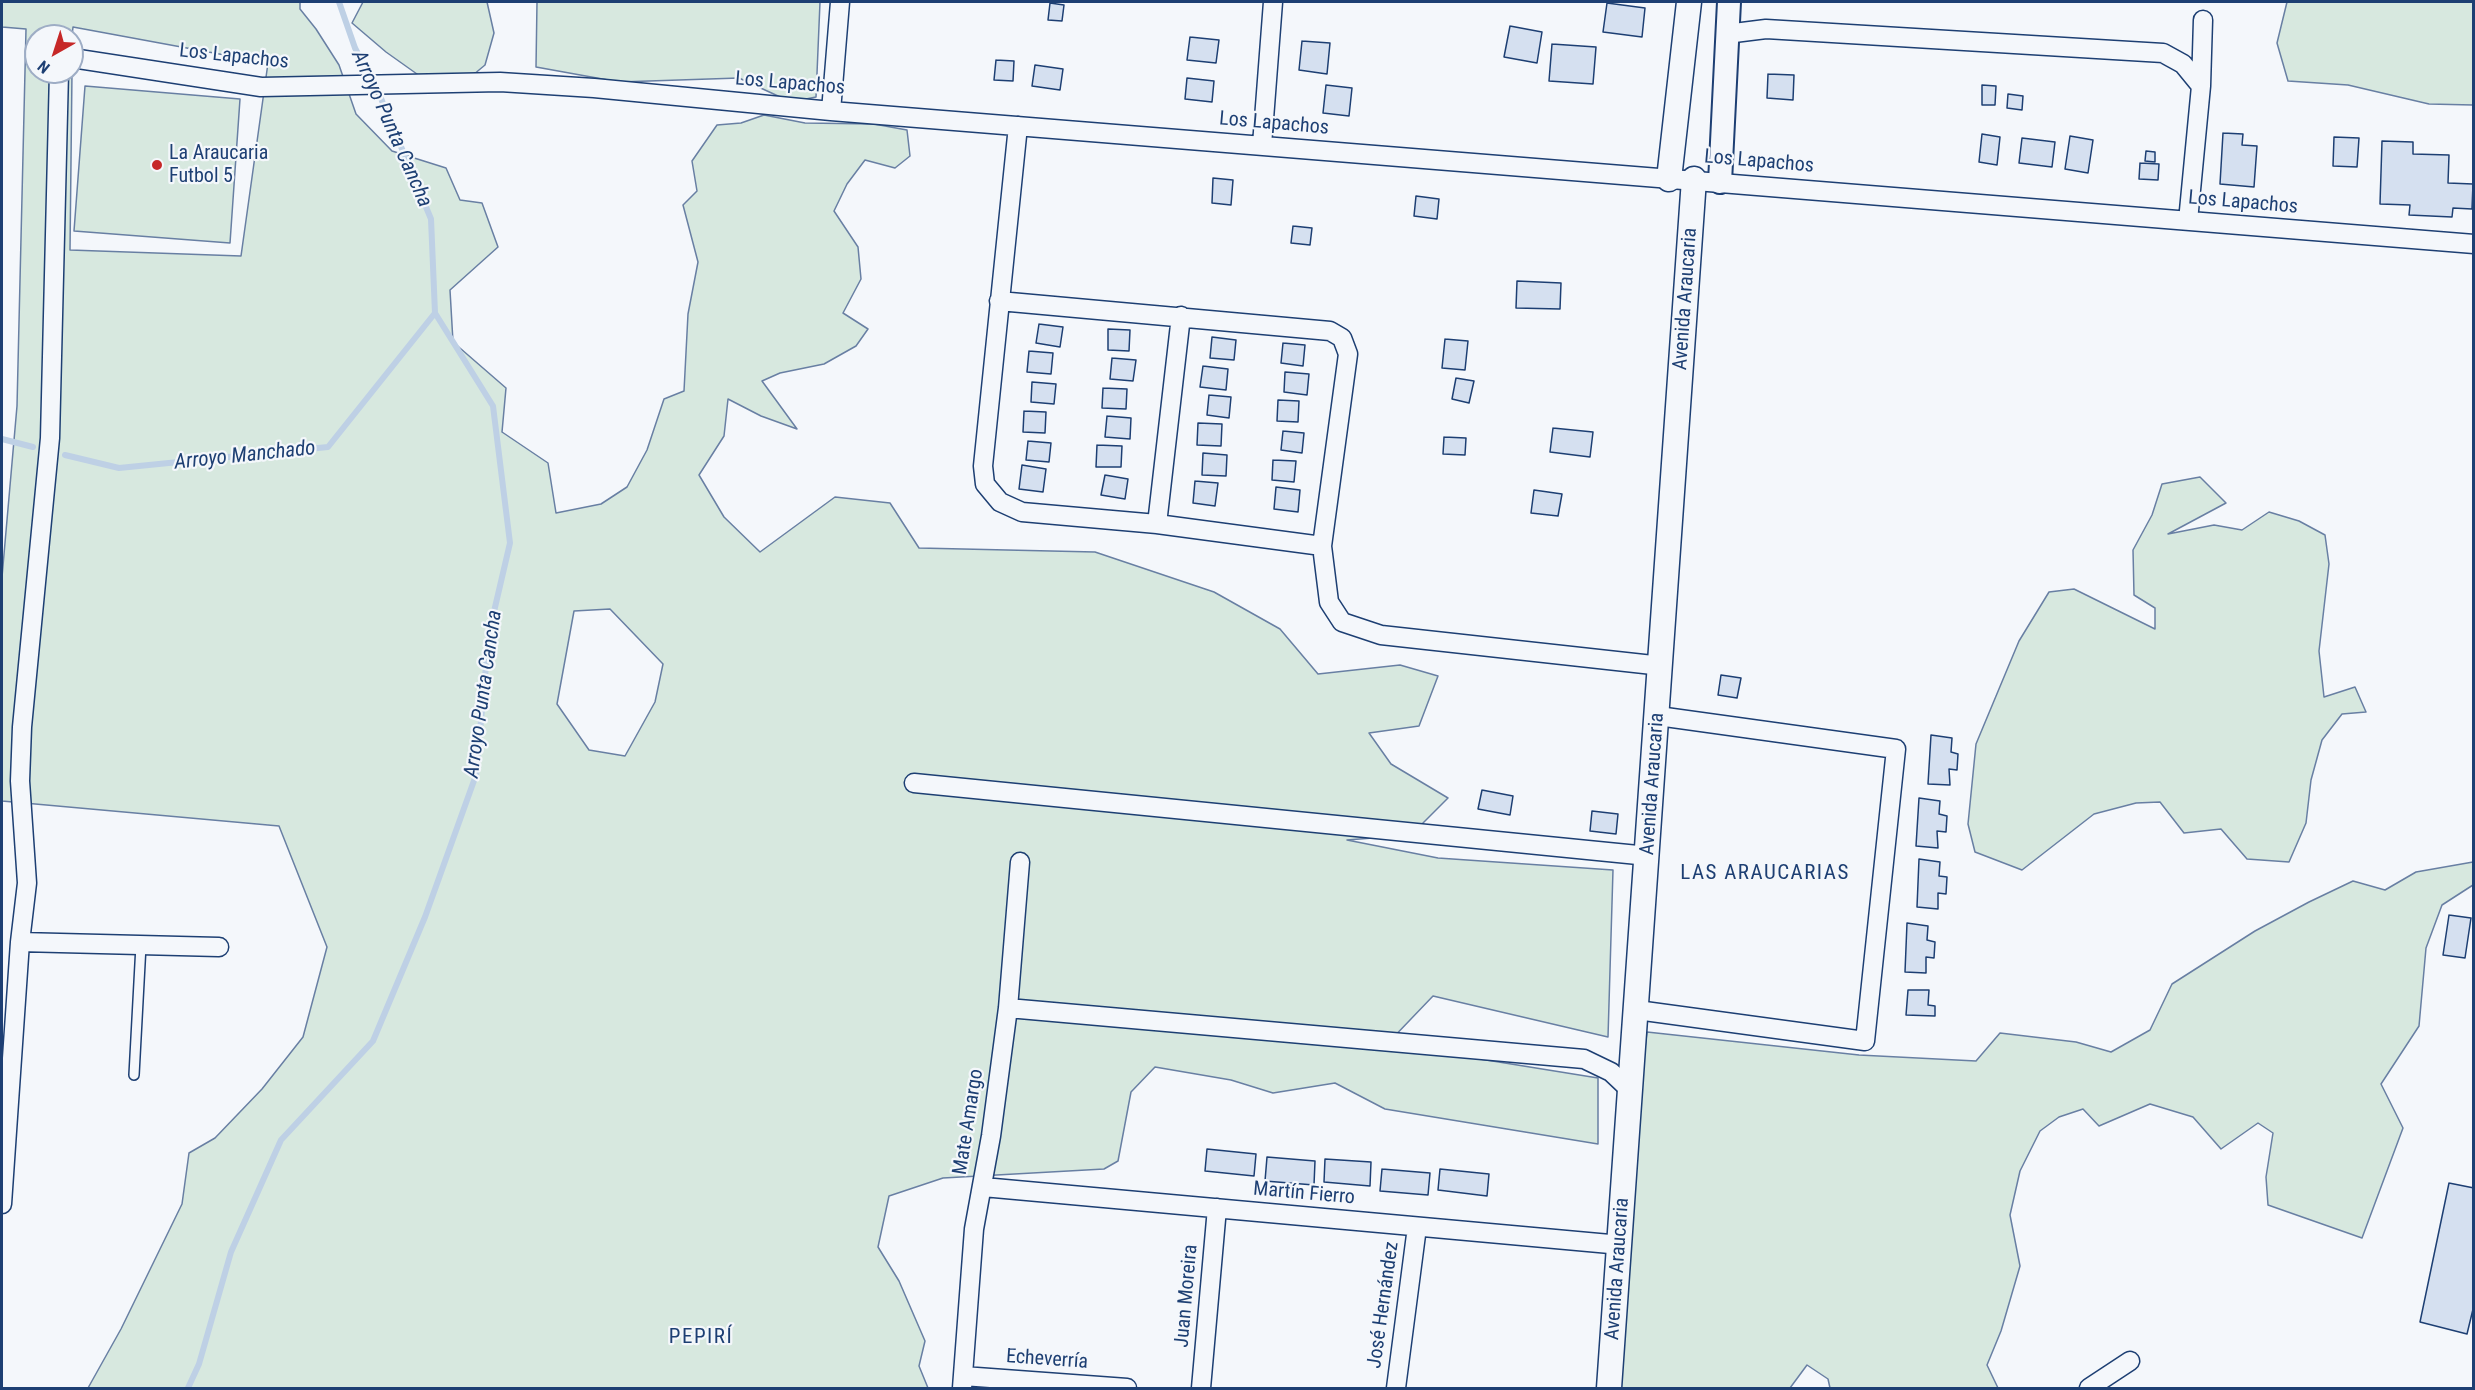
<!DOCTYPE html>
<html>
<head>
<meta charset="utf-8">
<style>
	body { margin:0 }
	#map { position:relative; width:2475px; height:1390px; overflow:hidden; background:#f4f7fb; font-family:"Roboto Condensed",sans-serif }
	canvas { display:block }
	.frame { position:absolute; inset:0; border:3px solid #1d3f73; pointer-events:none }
	.north { position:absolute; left:24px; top:24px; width:60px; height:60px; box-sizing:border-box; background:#f4f7fb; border:2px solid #9eadc5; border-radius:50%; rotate:219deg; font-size:16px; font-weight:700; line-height:24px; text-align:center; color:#1d3f73 }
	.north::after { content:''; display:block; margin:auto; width:21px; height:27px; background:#c62828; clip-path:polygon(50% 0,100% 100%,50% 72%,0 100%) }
</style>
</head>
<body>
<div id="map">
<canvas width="2475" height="1390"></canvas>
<div class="frame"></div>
<div class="north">N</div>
</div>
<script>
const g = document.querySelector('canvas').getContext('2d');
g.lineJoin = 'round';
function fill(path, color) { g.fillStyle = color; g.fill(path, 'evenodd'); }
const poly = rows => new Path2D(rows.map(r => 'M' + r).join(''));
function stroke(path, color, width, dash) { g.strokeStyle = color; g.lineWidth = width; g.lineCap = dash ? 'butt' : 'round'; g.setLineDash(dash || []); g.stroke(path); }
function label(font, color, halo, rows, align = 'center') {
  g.font = font + ' "Roboto Condensed",sans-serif'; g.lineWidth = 4.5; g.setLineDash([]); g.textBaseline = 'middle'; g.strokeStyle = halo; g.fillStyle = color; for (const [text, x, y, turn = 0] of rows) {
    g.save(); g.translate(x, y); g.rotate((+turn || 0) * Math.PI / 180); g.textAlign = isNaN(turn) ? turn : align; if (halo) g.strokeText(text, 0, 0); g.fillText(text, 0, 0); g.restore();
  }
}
const green = poly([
	[2,2,300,2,300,9,316,29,339,65,356,114,392,151,446,168,460,200,482,203,498,247,450,290,453,342,506,388,502,432,548,463,556,513,601,504,627,487,647,450,664,399,684,391,688,314,698,262,683,205,697,191,692,161,717,125,741,123,764,115,805,123,874,124,907,130,910,156,895,168,865,160,847,184,834,211,858,247,861,279,843,313,868,329,856,346,824,364,780,373,762,381,797,429,761,416,728,399,724,436,699,475,724,517,760,552,835,497,890,503,919,548,1095,552,1214,592,1280,629,1318,674,1400,665,1438,676,1419,726,1369,733,1391,764,1448,798,1411,835,1347,840,1438,858,1613,870,1608,1037,1433,996,1387,1044,1598,1078,1598,1144,1385,1109,1335,1083,1273,1093,1231,1080,1155,1067,1131,1092,1118,1161,1104,1169,943,1178,889,1196,878,1247,899,1281,925,1341,919,1366,928,1388,88,1388,121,1329,182,1204,189,1153,215,1138,262,1089,303,1037,327,947,279,826,2,801,2,577,17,406,26,29,2,27,2,2],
	[73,27,268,63,241,256,70,250,72,72,36,72,36,36,72,36,73,27],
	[610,609,663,664,655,702,625,756,589,750,557,704,574,611,610,609],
	[363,2,487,2,494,33,485,65,467,80,431,84,386,52,352,23,363,2],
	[537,2,820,2,816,97,791,102,739,78,619,82,536,67,537,2],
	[2287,2,2473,2,2473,105,2429,104,2348,85,2288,81,2277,43,2287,2],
	[85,86,240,99,230,243,74,231,85,86],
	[2200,477,2226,503,2168,534,2214,525,2242,530,2269,512,2299,521,2325,535,2329,564,2319,651,2324,697,2355,687,2366,712,2342,714,2322,740,2311,780,2306,823,2289,862,2247,859,2221,829,2184,833,2160,802,2136,803,2094,814,2022,870,1975,852,1968,824,1976,744,2019,641,2049,592,2074,589,2155,629,2155,608,2134,595,2133,550,2152,515,2162,484,2200,477],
	[2473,862,2473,885,2442,905,2426,948,2419,1026,2381,1084,2403,1128,2362,1238,2268,1205,2266,1177,2273,1133,2258,1123,2221,1149,2193,1117,2150,1104,2099,1126,2083,1109,2059,1117,2040,1131,2020,1171,2010,1215,2020,1266,2001,1331,1987,1365,1998,1388,1830,1388,1828,1379,1807,1365,1790,1388,1614,1388,1621,1245,1647,1032,1859,1055,1976,1061,2000,1033,2076,1042,2111,1052,2150,1030,2172,984,2255,931,2309,902,2353,881,2385,890,2416,872,2473,862]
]);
const stream = poly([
	[2,439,33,447],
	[65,455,119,468,328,447,435,313],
	[188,1388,199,1364,231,1252,281,1140,373,1041,425,917,476,775,489,633,510,543,493,406,435,313,431,219,380,96,355,48,339,2]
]);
const building = poly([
	[1050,3,1064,5,1062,21,1048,20,1050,3],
	[1607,3,1645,8,1642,37,1603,32,1607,3],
	[1510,26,1542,32,1537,63,1504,57,1510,26],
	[1190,37,1219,40,1216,63,1187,60,1190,37],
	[1302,41,1330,43,1327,74,1299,70,1302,41],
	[1552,44,1596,47,1593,84,1549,81,1552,44],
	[996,60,1014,61,1013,81,994,80,996,60],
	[1035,65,1063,69,1060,90,1032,86,1035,65],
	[1768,74,1794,75,1793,100,1767,98,1768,74],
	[1187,78,1214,81,1212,102,1185,99,1187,78],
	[1326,85,1352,88,1349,116,1323,113,1326,85],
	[1982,85,1996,86,1995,105,1982,105,1982,85],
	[2008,94,2023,96,2022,110,2007,108,2008,94],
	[2223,133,2243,134,2242,145,2257,146,2254,187,2220,184,2223,133],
	[1982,134,2000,137,1997,165,1979,162,1982,134],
	[2070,136,2093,140,2088,173,2065,169,2070,136],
	[2334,137,2359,138,2357,167,2333,166,2334,137],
	[2022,138,2055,142,2052,167,2019,163,2022,138],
	[2382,141,2413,142,2413,154,2449,155,2448,183,2473,184,2472,209,2453,208,2452,217,2409,215,2410,205,2380,204,2382,141],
	[2146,151,2155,152,2155,162,2145,161,2146,151],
	[2140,163,2159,164,2158,180,2139,179,2140,163],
	[1213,178,1233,180,1231,205,1212,203,1213,178],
	[1416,196,1439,199,1437,219,1414,216,1416,196],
	[1293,226,1312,228,1310,245,1291,243,1293,226],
	[1517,281,1561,283,1560,309,1516,308,1517,281],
	[1039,324,1063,327,1060,347,1036,343,1039,324],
	[1108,329,1130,330,1129,351,1108,350,1108,329],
	[1212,337,1236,340,1234,360,1210,358,1212,337],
	[1445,339,1468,341,1465,370,1442,368,1445,339],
	[1283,343,1305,345,1303,366,1281,363,1283,343],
	[1029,351,1053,353,1051,374,1027,372,1029,351],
	[1112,358,1136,360,1133,381,1110,379,1112,358],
	[1203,366,1228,369,1226,390,1200,387,1203,366],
	[1285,372,1309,374,1307,395,1284,392,1285,372],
	[1456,378,1474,381,1469,403,1452,399,1456,378],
	[1032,382,1056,384,1054,404,1031,402,1032,382],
	[1103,388,1127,389,1126,409,1102,408,1103,388],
	[1209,395,1231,397,1229,418,1207,415,1209,395],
	[1278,400,1299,401,1298,422,1277,421,1278,400],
	[1024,411,1046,412,1045,433,1023,432,1024,411],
	[1107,416,1131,418,1130,439,1105,437,1107,416],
	[1198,423,1222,424,1221,446,1197,445,1198,423],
	[1553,428,1593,432,1590,457,1550,452,1553,428],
	[1283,431,1304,433,1302,453,1281,450,1283,431],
	[1444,437,1466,438,1465,455,1443,454,1444,437],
	[1028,441,1051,443,1049,462,1026,460,1028,441],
	[1097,445,1122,446,1121,467,1096,467,1097,445],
	[1203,453,1227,455,1226,476,1202,475,1203,453],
	[1273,460,1296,461,1294,482,1272,480,1273,460],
	[1022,465,1046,469,1043,492,1019,489,1022,465],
	[1105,475,1128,479,1125,499,1101,495,1105,475],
	[1195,481,1218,483,1215,506,1193,503,1195,481],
	[1276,487,1300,490,1298,512,1274,509,1276,487],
	[1534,490,1562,494,1558,516,1531,513,1534,490],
	[1721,675,1741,678,1737,698,1718,695,1721,675],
	[1931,735,1952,738,1951,752,1958,754,1957,770,1949,769,1950,785,1928,784,1931,735],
	[1482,790,1513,796,1510,815,1478,809,1482,790],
	[1919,798,1940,801,1939,814,1947,816,1946,832,1937,831,1938,848,1916,846,1919,798],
	[1592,811,1618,814,1616,834,1590,831,1592,811],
	[1919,859,1940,862,1939,876,1947,877,1946,894,1938,893,1938,909,1917,907,1919,859],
	[2449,915,2471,918,2465,958,2443,955,2449,915],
	[1907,923,1928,926,1927,940,1935,942,1934,958,1926,957,1926,973,1905,972,1907,923],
	[1908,990,1929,990,1928,1005,1935,1006,1935,1016,1906,1015,1908,990],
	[1207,1149,1256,1154,1254,1176,1205,1171,1207,1149],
	[1267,1157,1315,1161,1314,1185,1265,1181,1267,1157],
	[1325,1159,1371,1162,1370,1186,1324,1182,1325,1159],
	[1382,1169,1430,1173,1428,1195,1380,1191,1382,1169],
	[1440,1169,1489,1174,1487,1196,1438,1190,1440,1169],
	[2449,1183,2474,1188,2474,1305,2467,1334,2420,1322,2449,1183]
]);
const service = poly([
	[134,1075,141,945]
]);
const minor = poly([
	[1726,34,1766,29,2163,53,2183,64,2201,86],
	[72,58,261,87,500,82,594,88,831,111,2474,244],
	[831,111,840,2],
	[1018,126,983,466,985,484,1000,502,1022,512,1157,524,1322,546,1329,602,1342,622,1381,635,1662,666],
	[1262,145,1273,2],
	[2188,221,2201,86,2203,20],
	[999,301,1330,331,1342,338,1348,354,1322,546],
	[1157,524,1181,316],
	[914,783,1648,856],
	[20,942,219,947],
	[1008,1008,1584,1059,1611,1072,1629,1089],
	[1637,1010,1865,1041,1896,749,1658,716],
	[983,1187,1621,1245],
	[2,1204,20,942,27,883,20,781,22,727,50,438,59,72],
	[963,1376,1127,1388],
	[962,1388,974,1229,991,1136,1008,1008,1020,862],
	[1201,1388,1217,1208],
	[1396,1388,1417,1227],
	[2089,1388,2130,1361]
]);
const tertiary = poly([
	[1720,182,1729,2]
]);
const secondary = poly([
	[1669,179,1689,2],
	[1609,1388,1694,179]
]);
const markers = [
	[157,165,6,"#c62828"]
];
const streetNames = [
	["Los Lapachos",234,57,6],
	["Los Lapachos",790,84,5],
	["Los Lapachos",1274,124,5],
	["Los Lapachos",1759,162,5],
	["Los Lapachos",2243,203,5],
	["Avenida Araucaria",1686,299,-86],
	["Avenida Araucaria",1653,784,-86],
	["Mate Amargo",969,1122,-81],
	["Martín Fierro",1304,1194,5],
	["Avenida Araucaria",1618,1269,-86],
	["Juan Moreira",1187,1296,-85],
	["José Hernández",1384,1305,-82],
	["Echeverría",1047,1360,4]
];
const poiNames = [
	["La Araucaria",169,154],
	["Futbol 5",169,177]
];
const waterNames = [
	["Arroyo Punta Cancha",391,129,66],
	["Arroyo Manchado",245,456,-6],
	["Arroyo Punta Cancha",484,694,-82]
];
const neighbourhoodNames = [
	["LAS ARAUCARIAS",1765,874],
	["PEPIRÍ",701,1338]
];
fill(green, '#d7e8df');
stroke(green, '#687fa3', 1.5);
stroke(stream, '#bed0e5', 6);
fill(building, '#d5e0f0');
stroke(building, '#1d3f73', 1.5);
stroke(service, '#1d3f73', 12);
stroke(minor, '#1d3f73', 21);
stroke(tertiary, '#1d3f73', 26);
stroke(secondary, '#1d3f73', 27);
stroke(service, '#f4f7fb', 9);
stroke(minor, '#f4f7fb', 18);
stroke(tertiary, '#f4f7fb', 22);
stroke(secondary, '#f4f7fb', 24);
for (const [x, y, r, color] of markers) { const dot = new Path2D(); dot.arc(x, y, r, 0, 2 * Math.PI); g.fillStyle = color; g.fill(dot); stroke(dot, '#f4f7fb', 2); }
label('20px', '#1d3f73', '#f4f7fb', streetNames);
label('20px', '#1d3f73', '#f4f7fb', poiNames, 'left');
label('italic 21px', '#1d3f73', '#f4f7fb', waterNames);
g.letterSpacing = '1.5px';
label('21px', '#1d3f73', '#f4f7fb', neighbourhoodNames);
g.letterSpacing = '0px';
</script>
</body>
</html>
